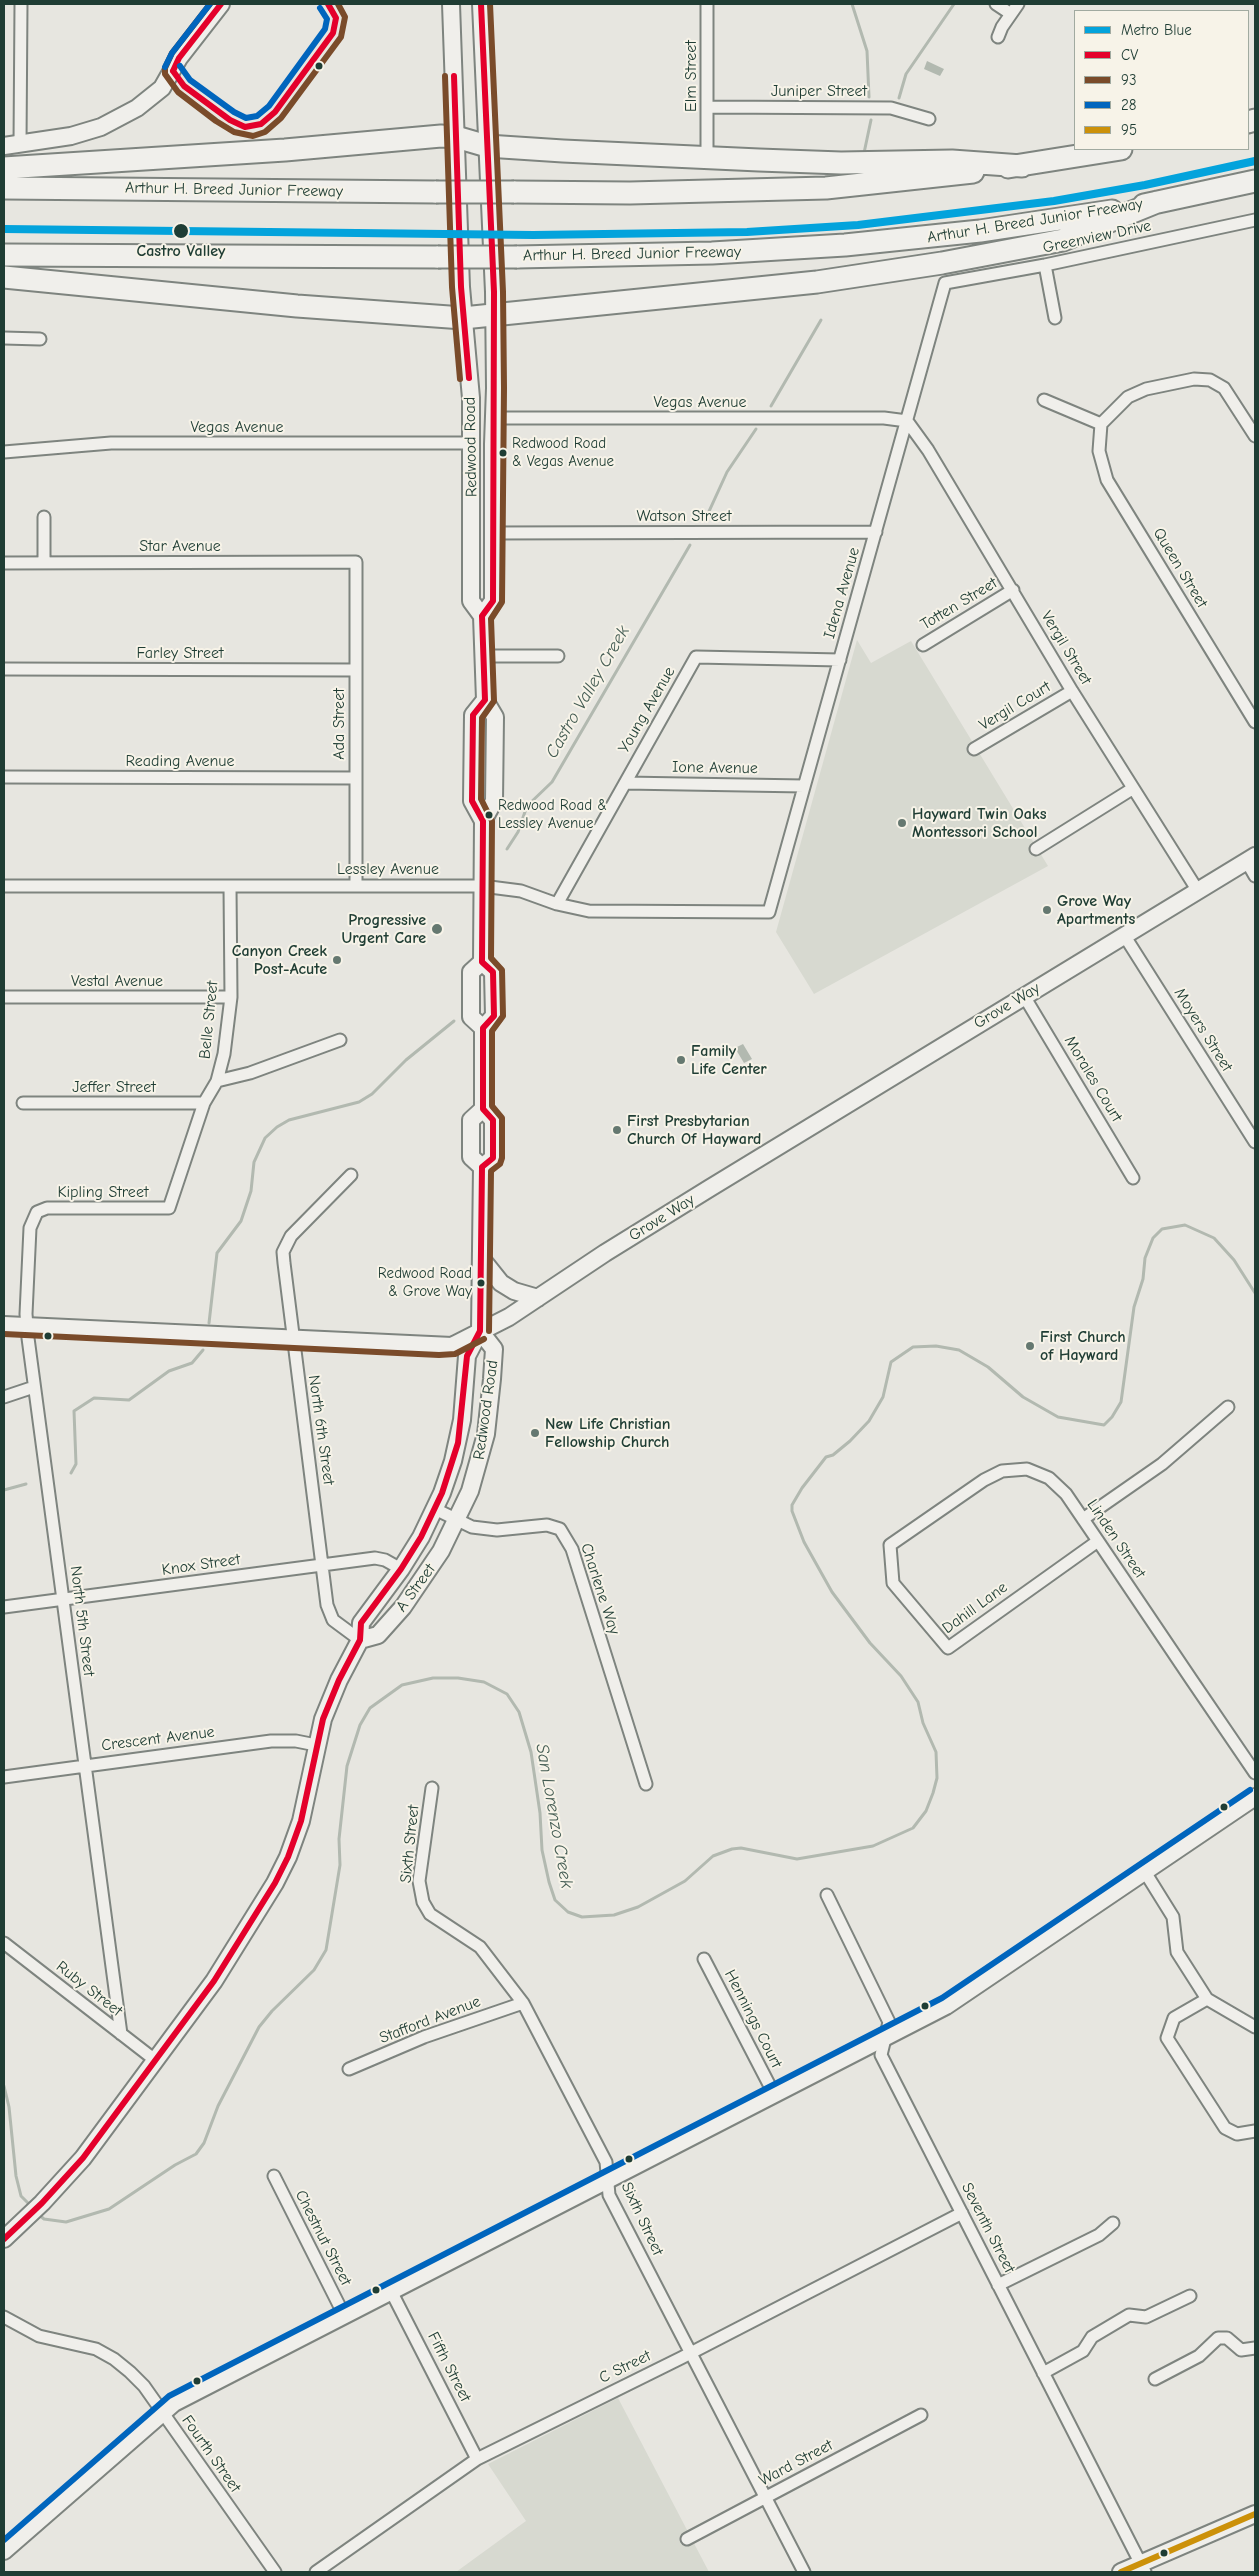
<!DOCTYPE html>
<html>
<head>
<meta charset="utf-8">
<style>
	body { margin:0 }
	#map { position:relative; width:1259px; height:2576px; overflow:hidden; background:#e7e6e0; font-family:"Comic Neue",sans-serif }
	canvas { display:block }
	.frame { position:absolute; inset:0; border:5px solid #1f3d34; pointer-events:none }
	.legend { position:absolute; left:1074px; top:10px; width:175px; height:140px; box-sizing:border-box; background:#f7f3e8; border:1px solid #a1aaa0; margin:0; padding:6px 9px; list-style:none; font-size:15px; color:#1f3d34 }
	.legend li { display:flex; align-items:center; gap:10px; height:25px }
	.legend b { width:25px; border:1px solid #a1aaa0 }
</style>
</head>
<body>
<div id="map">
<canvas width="1259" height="2576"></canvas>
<div class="frame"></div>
<ul class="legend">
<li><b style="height:6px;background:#03a3dc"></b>Metro Blue</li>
<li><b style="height:6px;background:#e4002b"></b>CV</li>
<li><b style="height:6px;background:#7a4b2a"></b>93</li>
<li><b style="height:6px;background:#0065bd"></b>28</li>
<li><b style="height:6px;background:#cc910a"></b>95</li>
</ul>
</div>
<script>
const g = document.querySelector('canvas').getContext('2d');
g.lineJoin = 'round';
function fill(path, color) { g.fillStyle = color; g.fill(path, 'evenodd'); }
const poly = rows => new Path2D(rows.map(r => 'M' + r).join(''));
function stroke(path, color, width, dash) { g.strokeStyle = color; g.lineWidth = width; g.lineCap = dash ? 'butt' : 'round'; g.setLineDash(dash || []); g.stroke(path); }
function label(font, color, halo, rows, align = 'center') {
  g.font = font + ' "Comic Neue",sans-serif'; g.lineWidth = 4; g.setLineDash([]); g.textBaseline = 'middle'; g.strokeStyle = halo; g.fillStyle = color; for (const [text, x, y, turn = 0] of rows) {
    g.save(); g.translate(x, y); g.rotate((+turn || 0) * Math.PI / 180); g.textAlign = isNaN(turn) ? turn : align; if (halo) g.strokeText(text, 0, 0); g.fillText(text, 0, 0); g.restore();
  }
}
const built = poly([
	[857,640,871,663,911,641,1048,866,814,994,776,932],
	[618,2398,709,2572,456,2572,526,2521,488,2464]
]);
const water = poly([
	[927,61,944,69,940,76,924,69],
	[743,1044,752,1059,744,1063,735,1048]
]);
const stream = poly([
	[852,4,867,51,869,97],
	[899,98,906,74,954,4],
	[864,153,871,120],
	[771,406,821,320],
	[705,520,727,472,756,429],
	[507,849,518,832,527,806,552,782,690,545],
	[209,1323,217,1253,241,1221,251,1191,254,1162,265,1138,277,1127,289,1120,359,1102,372,1094,406,1060,454,1021],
	[71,1473,76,1464,74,1411,94,1398,129,1400,169,1371,192,1363,203,1350],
	[4,1490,26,1484],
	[4,2086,9,2107,16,2176,21,2196,31,2206],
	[38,2214,44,2219,66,2222,109,2209,175,2165,196,2154,204,2143,218,2106,259,2027,272,2011,314,1970,326,1950,340,1865,339,1839,347,1766,360,1725,367,1713,370,1708,402,1685,433,1678,458,1678,484,1682,507,1694,519,1712,531,1752,540,1813,542,1850,549,1882,555,1900,568,1912,582,1917,614,1915,638,1907,685,1881,713,1856,732,1849,741,1848,797,1859,873,1846,913,1828,926,1811,933,1793,937,1778,936,1752,923,1723,918,1702,901,1676,870,1643,832,1592,804,1542,792,1511,792,1505,802,1488,826,1457,833,1455,850,1441,869,1421,883,1397,891,1362,913,1347,936,1346,959,1350,988,1367,1023,1397,1058,1417,1104,1425,1112,1417,1121,1402,1134,1307,1143,1279,1145,1258,1153,1238,1162,1229,1185,1225,1214,1238,1234,1260,1255,1293]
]);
const street = poly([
	[996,4,1011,14],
	[998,37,1002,27,1018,4],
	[708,107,891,108,929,119],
	[20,144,21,4],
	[707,148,707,4],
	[1045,265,1055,318],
	[4,338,40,339],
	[1044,400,1101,424],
	[494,418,884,418,907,421,928,450,1072,691,1198,891],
	[1101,424,1099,451,1107,480,1255,722],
	[1101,424,1128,397,1146,389,1194,379,1210,380,1224,388,1255,436],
	[4,452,111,443,471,443],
	[493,533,876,532],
	[4,563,356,562,356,886],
	[44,563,44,517],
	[923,645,1013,590],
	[484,656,558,656],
	[4,669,356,670],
	[974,749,1072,691],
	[4,777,355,778],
	[625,783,804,786],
	[1036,849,1132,789],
	[1247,862,1255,876],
	[4,886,482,886,521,891,557,904,589,911,769,912,945,283,1045,265,1255,220],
	[557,904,696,657,840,660],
	[1124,935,1255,1142],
	[1024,996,1133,1178],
	[4,997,231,997],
	[217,1081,250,1073,340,1040],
	[23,1103,204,1103],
	[351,1175,291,1236,283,1252,284,1263,327,1605,333,1620,360,1640],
	[4,1397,34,1387],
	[435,1509,472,1527,497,1530,547,1525,560,1529,572,1549,646,1784],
	[1083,1519,1162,1464,1228,1407],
	[1098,1541,948,1648,893,1583,890,1545,984,1480,1002,1471,1027,1469,1049,1478,1066,1494,1083,1519,1098,1541,1191,1679,1255,1773],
	[4,1607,375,1558,385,1560,401,1569],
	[4,1777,271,1741,296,1741,316,1745],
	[432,1788,419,1881,423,1902,430,1914,480,1947,523,2003,606,2162,609,2195,804,2572],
	[1145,1872,1173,1917,1177,1952,1207,1999],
	[827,1895,889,2022,881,2055,1145,2572],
	[4,1943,155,2060],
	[704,1959,774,2094],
	[1255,2027,1207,1999,1174,2018,1167,2038,1225,2128,1237,2134,1255,2131],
	[121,2034,28,1338,26,1314,30,1228,37,1212,47,1208,169,1208,204,1103,217,1081,224,1054,231,997,230,887],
	[349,2069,424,2037,523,2003],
	[274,2176,344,2315],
	[998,2285,1099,2235,1113,2223],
	[391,2291,477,2459],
	[4,2317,39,2336,96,2349,114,2359,130,2372,144,2386,275,2572],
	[1043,2373,1083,2351,1092,2337,1129,2315,1146,2317,1190,2296],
	[1155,2379,1199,2356,1218,2338,1227,2338,1241,2350,1255,2348],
	[687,2539,921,2415],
	[316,2572,477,2459,681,2358,962,2213]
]);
const secondary = poly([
	[451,4,461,287,471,398,471,601,482,616,485,700,495,717,494,801,483,821],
	[481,4,494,292,495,388,493,444,493,601,482,616],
	[4,146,71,136,101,127,137,108,162,88,179,58,221,4],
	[482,962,471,972,471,1017,483,1028],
	[482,1167,471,1157,471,1120,483,1109],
	[481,1258,501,1283,514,1291,538,1298],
	[4,1325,452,1346,509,1317,605,1253,710,1188,1255,856],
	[360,1640,378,1635,403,1607,441,1551,470,1491,486,1434,492,1379,494,1349,480,1331],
	[4,2239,42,2203,83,2158,214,1981,275,1883,288,1857,301,1821,323,1719,339,1680,360,1640,361,1623,401,1569,421,1537,442,1493,453,1461,462,1420,467,1356,480,1331,482,1167,493,1158,493,1120,483,1109,483,1028,494,1016,493,972,482,962,483,821,472,801,473,715,485,700],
	[4,2551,174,2403,946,2006,1255,1797],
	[1121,2572,1255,2514]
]);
const highway = poly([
	[1248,122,1255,120],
	[1008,167,1121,149],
	[4,168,285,150,441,136,456,137,487,146,563,151,759,160,841,163,952,161,1022,166],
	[4,188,436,192],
	[514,192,630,193,826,188,973,172],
	[1144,205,1255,181],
	[4,255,438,257],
	[517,257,712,253,845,245,980,231,1112,211],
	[4,277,297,306,463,318,817,282,942,263,1063,240,1157,202]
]);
const highwayBridge = poly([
	[436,192,514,192],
	[438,257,517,257]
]);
const bus1 = poly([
	[173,71,184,86,230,120,245,127,261,124,275,112,333,33,336,18,328,4],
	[173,71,179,58,221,4],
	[454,76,461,287,469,378],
	[4,2239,42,2203,83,2158,214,1981,275,1883,288,1857,301,1821,323,1719,339,1680,360,1640,361,1623,401,1569,421,1537,442,1493,458,1443,467,1356,480,1331,482,1167,493,1158,493,1120,483,1109,483,1028,494,1016,493,972,482,962,483,821,472,801,473,715,485,700,482,616,493,601,494,292,481,4]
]);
const bus2 = poly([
	[210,4,172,53,165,68,165,74,178,92,216,121,234,132,253,136,265,132,281,118,341,37,345,17,338,4],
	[445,76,452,287,460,379],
	[489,1331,491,1171,500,1164,502,1158,502,1118,492,1106,492,1031,503,1016,502,970,491,958,492,821,481,799,482,718,494,701,491,619,502,602,504,388,503,292,490,4],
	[4,1334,439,1355,455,1354,484,1339]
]);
const bus3 = poly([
	[180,66,190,80,234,112,246,118,257,116,269,106,325,29,327,19,320,8],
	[165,67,172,53,210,4],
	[4,2540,169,2396,942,1998,1250,1790]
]);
const bus4 = poly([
	[1121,2572,1255,2514]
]);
const metro1 = poly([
	[4,229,533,235,747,232,858,225,1054,201,1145,185,1255,161]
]);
const markers = [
	[319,66,4.5,"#1f3d34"],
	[181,231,8,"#1f3d34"],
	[503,453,4.5,"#1f3d34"],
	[489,815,4.5,"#1f3d34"],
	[902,823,5,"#657870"],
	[1047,910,5,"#657870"],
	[437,929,6,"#657870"],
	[337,960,5,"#657870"],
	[681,1060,5,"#657870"],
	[617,1130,5,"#657870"],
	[481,1283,4.5,"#1f3d34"],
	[48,1336,4.5,"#1f3d34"],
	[1030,1346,5,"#657870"],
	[535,1433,5,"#657870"],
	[1224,1807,4.5,"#1f3d34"],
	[925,2006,4.5,"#1f3d34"],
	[629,2159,4.5,"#1f3d34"],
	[376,2290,4.5,"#1f3d34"],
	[197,2381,4.5,"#1f3d34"],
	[1164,2553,4.5,"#1f3d34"]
];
const busNames = [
	["Redwood Road",512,444],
	["& Vegas Avenue",512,462],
	["Redwood Road &",498,806],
	["Lessley Avenue",498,824],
	["Redwood Road",472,1274,"right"],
	["& Grove Way",472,1292,"right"]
];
const streetNames = [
	["Elm Street",691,76,-90],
	["Juniper Street",819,91],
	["Arthur H. Breed Junior Freeway",234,190,1],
	["Arthur H. Breed Junior Freeway",1035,221,-9],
	["Greenview Drive",1097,237,-12],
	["Arthur H. Breed Junior Freeway",632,254,-1],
	["Vegas Avenue",700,402],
	["Vegas Avenue",237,427],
	["Redwood Road",471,447,-91],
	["Watson Street",684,516],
	["Star Avenue",180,546],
	["Queen Street",1180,568,59],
	["Idena Avenue",842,593,-74],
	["Totten Street",959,604,-31],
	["Vergil Street",1066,648,59],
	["Farley Street",180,653],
	["Vergil Court",1015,706,-31],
	["Young Avenue",647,710,-60],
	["Ada Street",339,724,-90],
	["Reading Avenue",180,761],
	["Ione Avenue",715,768,1],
	["Lessley Avenue",388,869],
	["Vestal Avenue",117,981],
	["Grove Way",1007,1006,-31],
	["Belle Street",209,1020,-84],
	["Moyers Street",1203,1030,58],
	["Morales Court",1093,1079,59],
	["Jeffer Street",114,1087],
	["Kipling Street",103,1192],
	["Grove Way",662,1218,-32],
	["Redwood Road",486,1410,-82],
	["North 6th Street",321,1430,82],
	["Linden Street",1116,1539,56],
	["Knox Street",201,1565,-8],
	["A Street",416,1588,-54],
	["Charlene Way",600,1589,72],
	["Dahill Lane",975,1608,-36],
	["North 5th Street",82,1621,83],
	["Crescent Avenue",158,1739,-7],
	["Sixth Street",410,1844,-84],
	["Ruby Street",89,1989,38],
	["Hennings Court",753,2019,63],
	["Stafford Avenue",430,2020,-21],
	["Sixth Street",642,2219,65],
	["Seventh Street",988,2228,63],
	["Chestnut Street",323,2238,63],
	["Fifth Street",449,2367,63],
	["C Street",625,2367,-26],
	["Fourth Street",211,2454,55],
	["Ward Street",796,2463,-28]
];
const stopNames = [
	["Castro Valley",181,251]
];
const poiNames = [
	["Hayward Twin Oaks",912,814],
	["Montessori School",912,832],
	["Grove Way",1057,901],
	["Apartments",1057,919],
	["Progressive",426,920,"right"],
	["Urgent Care",426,938,"right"],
	["Canyon Creek",327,951,"right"],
	["Post-Acute",327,969,"right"],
	["Family",691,1051],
	["Life Center",691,1069],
	["First Presbytarian",627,1121],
	["Church Of Hayward",627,1139],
	["First Church",1040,1337],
	["of Hayward",1040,1355],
	["New Life Christian",545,1424],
	["Fellowship Church",545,1442]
];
const waterNames = [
	["Castro Valley Creek",588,692,-60],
	["San Lorenzo Creek",554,1816,80]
];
fill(built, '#d7d9d0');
fill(water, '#b2b9b0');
stroke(stream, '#b2b9b0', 3);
stroke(street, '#7e847f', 15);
stroke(secondary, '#7e847f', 20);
stroke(highway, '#7e847f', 25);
stroke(street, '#f0efeb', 11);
stroke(secondary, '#f0efeb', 16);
stroke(highway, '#f0efeb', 21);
stroke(highwayBridge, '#7e847f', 25, []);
stroke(highwayBridge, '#f0efeb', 21);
stroke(bus1, '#e4002b', 6);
stroke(bus2, '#7a4b2a', 6);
stroke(bus3, '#0065bd', 6);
stroke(bus4, '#cc910a', 6);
stroke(metro1, '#03a3dc', 8);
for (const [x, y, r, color] of markers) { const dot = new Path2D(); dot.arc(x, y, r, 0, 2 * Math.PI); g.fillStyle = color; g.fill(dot); stroke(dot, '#f7f3e8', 2); }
label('15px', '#1f3d34', '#f7f3e8', busNames, 'left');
label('16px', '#1f3d34', '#f7f3e8', streetNames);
label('bold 16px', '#1f3d34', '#f7f3e8', stopNames);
label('bold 16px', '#1f3d34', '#f7f3e8', poiNames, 'left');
label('italic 18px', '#445c53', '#f7f3e8', waterNames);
</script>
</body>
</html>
